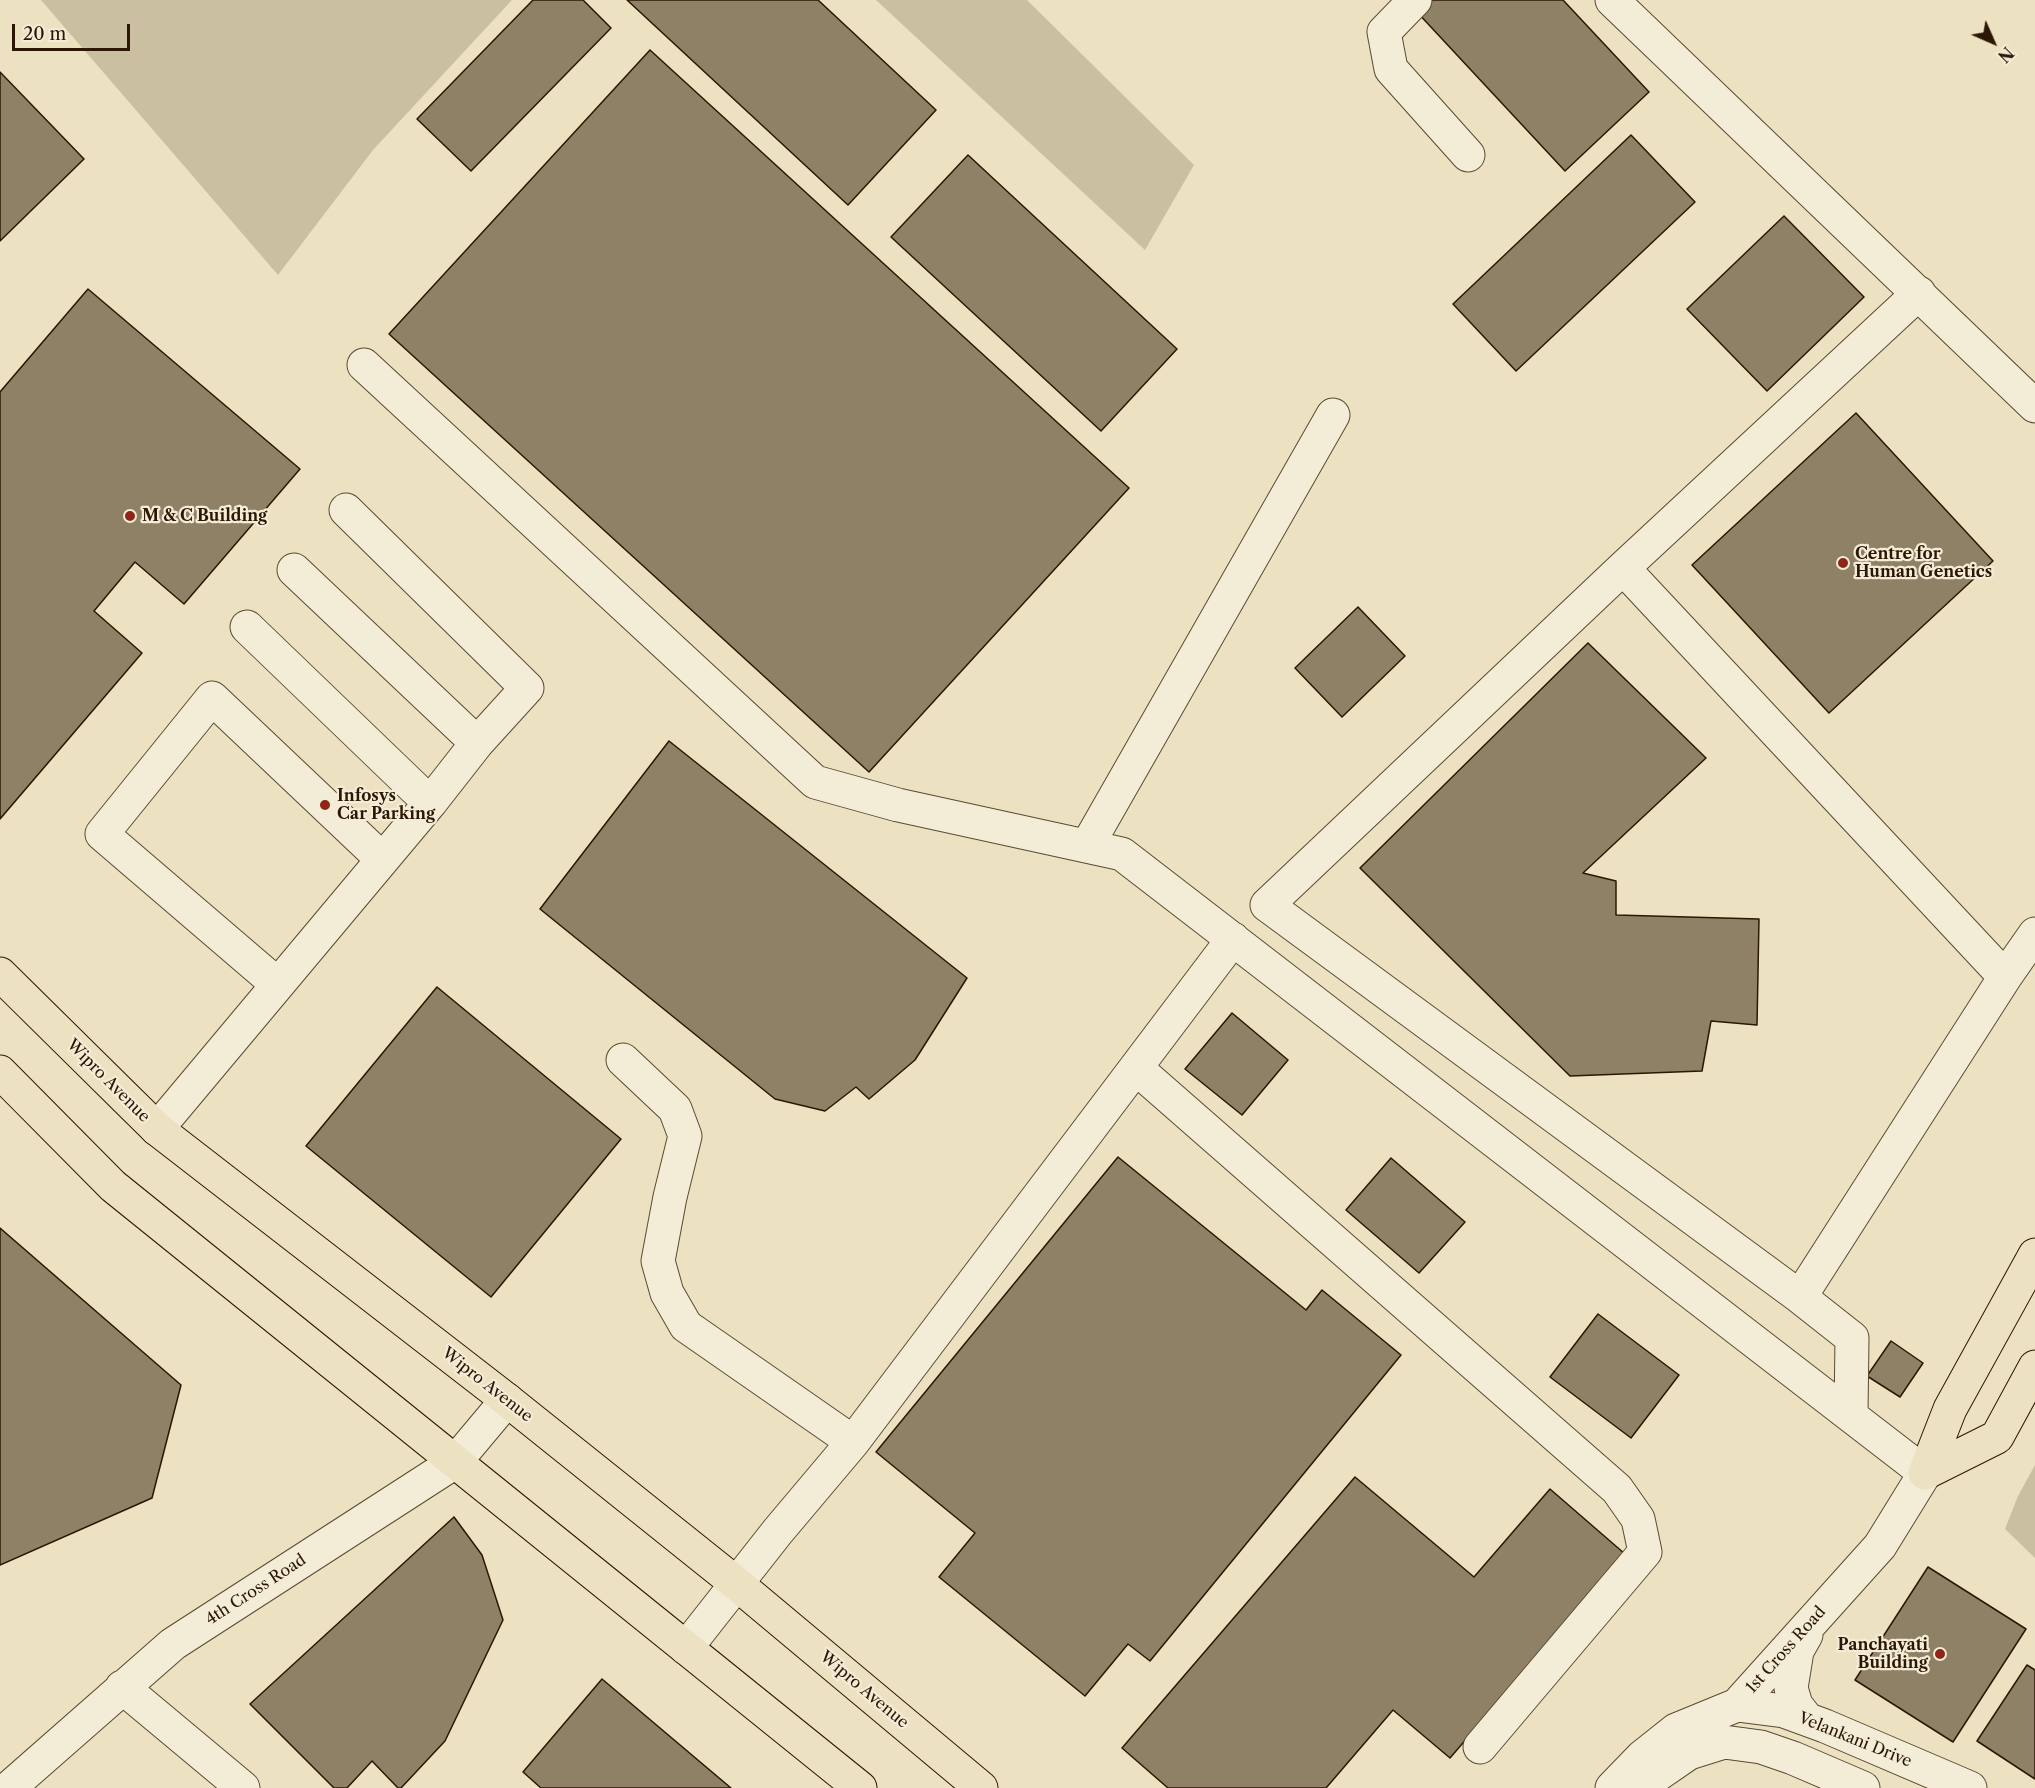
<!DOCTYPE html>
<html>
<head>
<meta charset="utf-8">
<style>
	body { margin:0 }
	#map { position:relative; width:2035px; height:1788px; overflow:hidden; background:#ece2c1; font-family:"Libre Caslon Text",serif }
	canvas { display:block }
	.north { position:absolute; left:1963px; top:12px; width:60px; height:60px; -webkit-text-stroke:4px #f3ecd7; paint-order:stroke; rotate:135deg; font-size:16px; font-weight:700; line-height:24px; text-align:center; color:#2b1703 }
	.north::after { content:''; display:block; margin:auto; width:21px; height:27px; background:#2b1703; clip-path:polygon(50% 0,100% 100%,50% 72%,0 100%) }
	.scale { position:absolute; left:12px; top:24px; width:118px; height:27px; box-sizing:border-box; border:3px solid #2b1703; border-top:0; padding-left:8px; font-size:18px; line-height:21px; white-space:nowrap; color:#2b1703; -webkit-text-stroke:4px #f3ecd7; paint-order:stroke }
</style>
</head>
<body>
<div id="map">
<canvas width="2035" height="1788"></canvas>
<div class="north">N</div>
<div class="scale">20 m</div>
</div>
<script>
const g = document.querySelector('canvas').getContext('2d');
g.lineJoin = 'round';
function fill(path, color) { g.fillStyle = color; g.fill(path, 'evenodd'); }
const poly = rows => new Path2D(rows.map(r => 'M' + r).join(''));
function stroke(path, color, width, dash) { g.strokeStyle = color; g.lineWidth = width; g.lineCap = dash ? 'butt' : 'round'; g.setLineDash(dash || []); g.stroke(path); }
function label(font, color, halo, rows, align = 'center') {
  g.font = font + ' "Libre Caslon Text",serif'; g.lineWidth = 4.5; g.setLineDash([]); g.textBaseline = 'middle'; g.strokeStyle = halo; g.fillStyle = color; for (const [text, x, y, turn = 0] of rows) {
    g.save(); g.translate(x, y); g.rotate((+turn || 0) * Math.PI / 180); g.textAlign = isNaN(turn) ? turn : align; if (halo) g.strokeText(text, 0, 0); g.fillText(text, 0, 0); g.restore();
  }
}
const green = poly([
	[41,0,512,0,373,150,278,275],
	[876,0,1027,0,1194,165,1145,250],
	[2035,1465,2035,1558,2005,1529,2018,1496]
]);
const building = poly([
	[533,0,583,0,611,28,471,171,417,119,533,0],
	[627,0,818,0,936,110,848,205,627,0],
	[1428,0,1563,0,1649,92,1565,171,1416,11,1428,0],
	[650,50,1129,488,869,772,389,334,650,50],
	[0,72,84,159,0,241,0,72],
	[1631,135,1695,202,1516,371,1453,304,1631,135],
	[968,155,1177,349,1101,431,891,237,968,155],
	[1784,216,1864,297,1767,391,1687,309,1784,216],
	[88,289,300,469,184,604,135,562,94,611,142,653,0,819,0,392,88,289],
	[1856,413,1993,561,1829,713,1692,565,1856,413],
	[1358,607,1405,656,1342,717,1295,668,1358,607],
	[1588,643,1706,758,1583,873,1616,881,1616,915,1759,919,1757,1025,1711,1021,1702,1071,1570,1076,1360,868,1588,643],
	[669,741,967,978,915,1060,869,1099,856,1087,825,1111,775,1099,540,909,669,741],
	[437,987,621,1139,491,1297,306,1146,437,987],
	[1232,1013,1288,1060,1242,1115,1185,1069,1232,1013],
	[1118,1157,1306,1310,1322,1290,1401,1355,1150,1661,1128,1644,1085,1696,939,1577,975,1533,876,1452,1118,1157],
	[1391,1158,1465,1222,1419,1273,1346,1210,1391,1158],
	[0,1228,181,1385,152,1498,0,1565,0,1228],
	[1598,1314,1679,1375,1631,1438,1550,1377,1598,1314],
	[1891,1341,1923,1363,1900,1397,1867,1376,1891,1341],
	[1355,1477,1474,1577,1550,1489,1625,1554,1450,1758,1393,1710,1326,1788,1168,1788,1122,1748,1355,1477],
	[454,1517,482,1555,503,1620,445,1741,401,1788,398,1788,372,1761,347,1788,334,1788,250,1704,454,1517],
	[1928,1567,2026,1629,1953,1742,1855,1680,1928,1567],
	[2027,1665,2035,1670,2035,1779,1977,1741,2027,1665],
	[602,1679,731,1788,541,1788,523,1772,602,1679]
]);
const minor = poly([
	[1415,0,1384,32,1391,69,1468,155],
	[1612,0,2035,406],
	[364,365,815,782,898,805,1122,854,1925,1473,1880,1546,1737,1705,1676,1730,1642,1757,1612,1788],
	[1623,568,2005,977,1800,1297],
	[294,570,477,743],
	[247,627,430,803],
	[1087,846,1333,415],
	[2005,977,2035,934],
	[277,984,102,834,212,698,382,859],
	[623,1060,675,1109,685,1136,670,1197,658,1261,667,1293,686,1326,853,1442],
	[1136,1068,1617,1489,1638,1519,1645,1552,1480,1747],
	[157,1129,430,803,477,743,527,688,346,510],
	[1851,1414,1852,1338,1800,1297,1267,905,1623,568,1919,293],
	[1806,1635,1797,1651,1791,1688,1796,1705,1807,1719],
	[686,1648,778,1531,853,1442,1233,939],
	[122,1687,243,1788],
	[1737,1705,1784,1711,1825,1726,1970,1788],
	[9,1788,173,1644,455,1462,507,1400],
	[1644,1788,1657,1775,1689,1753,1724,1742,1761,1747,1793,1758,1863,1788]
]);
const major = poly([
	[0,974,157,1129,507,1400,737,1584,981,1788],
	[0,1072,113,1186,860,1788],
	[1925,1473,1950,1409,2035,1255],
	[1925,1473,1997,1437,2035,1367]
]);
const markers = [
	[130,516,6,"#8f2418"],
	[1843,563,6,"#8f2418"],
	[325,805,6,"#8f2418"],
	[1940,1654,6,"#8f2418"]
];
const poiNames = [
	["M & C Building",142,516],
	["Centre for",1855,554],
	["Human Genetics",1855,572],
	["Infosys",337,796],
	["Car Parking",337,814],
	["Panchayati",1928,1645,"right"],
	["Building",1928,1663,"right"]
];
const streetNames = [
	["Wipro Avenue",108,1081,45],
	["Wipro Avenue",487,1385,38],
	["4th Cross Road",256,1590,-33],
	["1st Cross Road",1786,1650,-48],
	["Wipro Avenue",864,1690,40],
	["Velankani Drive",1855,1740,22]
];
fill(green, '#cbbfa1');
fill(building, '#8f8166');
stroke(building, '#2b1703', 1.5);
stroke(minor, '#5b4a32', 35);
stroke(major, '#2b1703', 35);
stroke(minor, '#f3ecd7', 33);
stroke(major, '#ece2c1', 33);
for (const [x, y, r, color] of markers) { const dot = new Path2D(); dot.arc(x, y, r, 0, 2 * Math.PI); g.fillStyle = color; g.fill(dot); stroke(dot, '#f3ecd7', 2); }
label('bold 16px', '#2b1703', '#f3ecd7', poiNames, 'left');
label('16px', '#2b1703', '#f3ecd7', streetNames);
</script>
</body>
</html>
